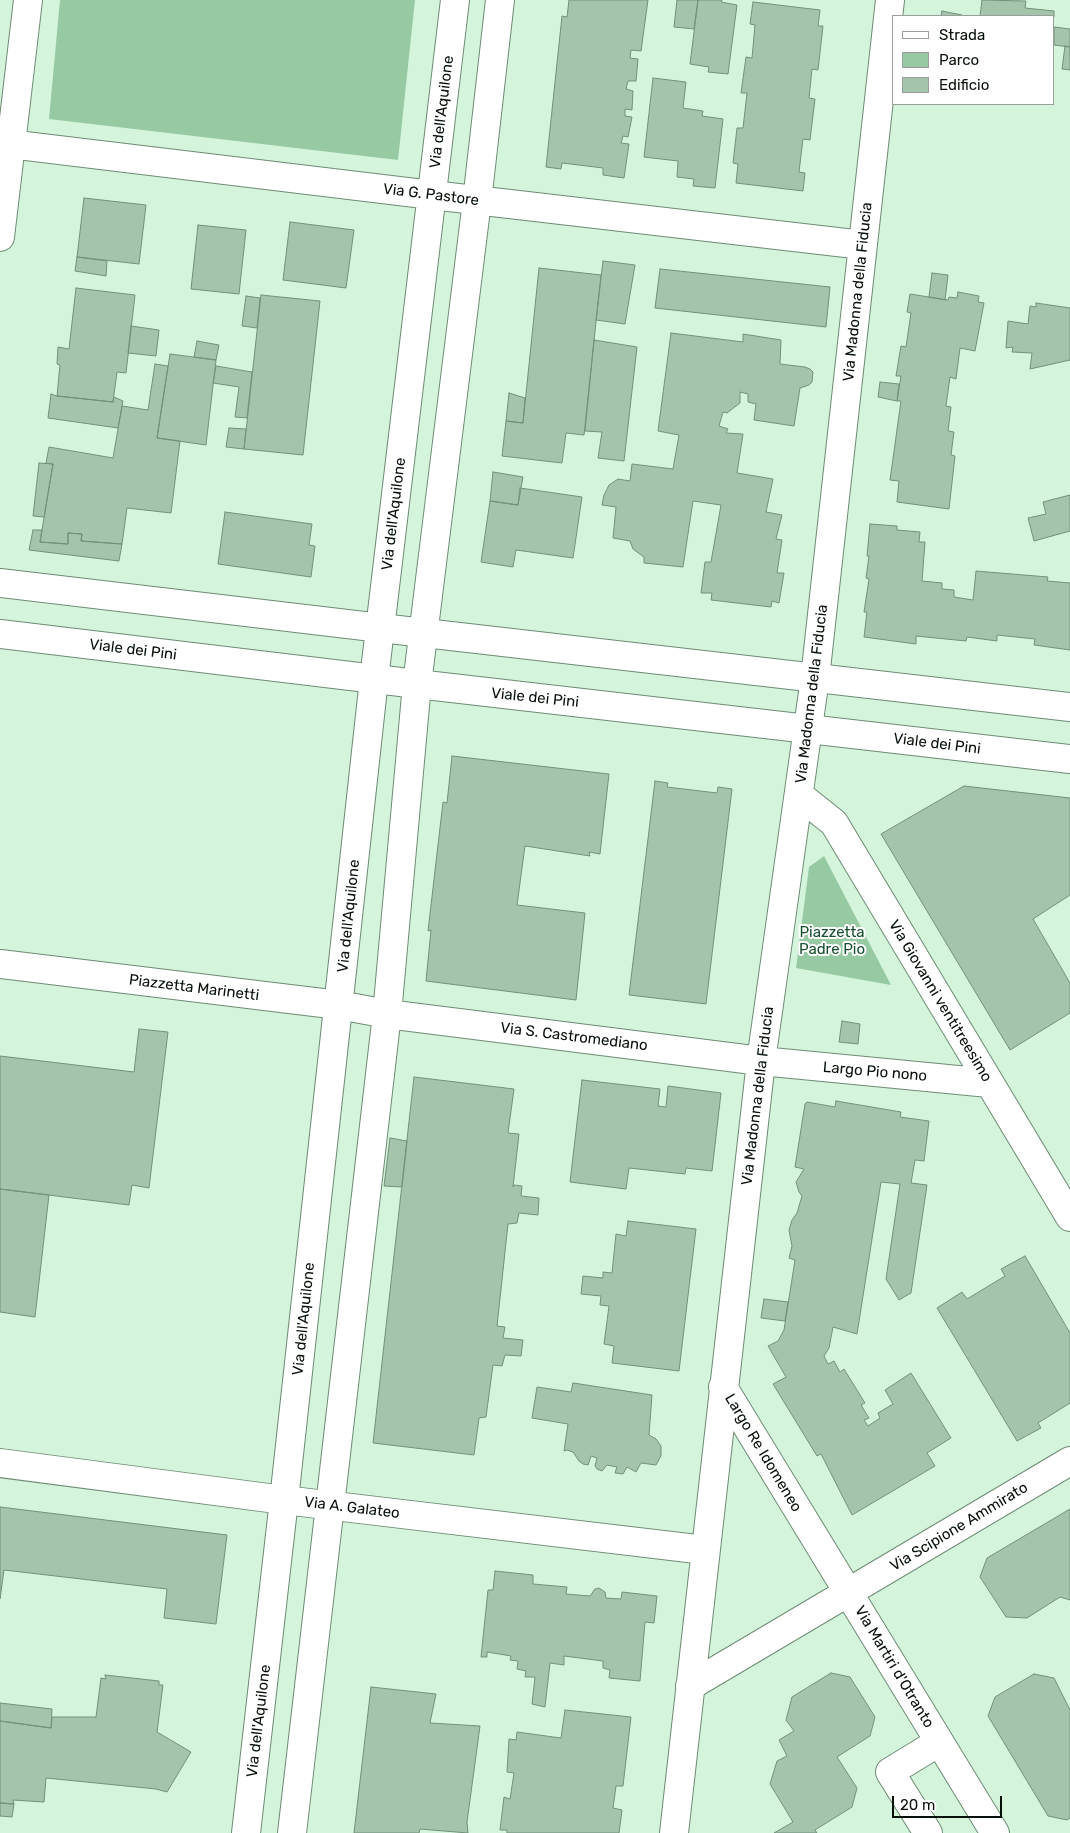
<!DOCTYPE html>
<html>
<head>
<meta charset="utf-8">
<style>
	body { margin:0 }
	#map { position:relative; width:1070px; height:1833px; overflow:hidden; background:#d4f5dc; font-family:Rubik,sans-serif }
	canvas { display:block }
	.legend { position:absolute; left:892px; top:15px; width:162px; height:90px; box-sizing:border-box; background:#fff; border:1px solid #9b9f9c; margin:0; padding:6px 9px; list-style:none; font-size:15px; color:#061008 }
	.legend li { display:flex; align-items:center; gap:10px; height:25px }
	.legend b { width:25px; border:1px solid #9b9f9c }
	.scale { position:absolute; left:892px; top:1796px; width:110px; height:22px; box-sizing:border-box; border:2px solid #061008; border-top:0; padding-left:6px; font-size:15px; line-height:18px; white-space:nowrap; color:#061008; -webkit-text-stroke:4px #fff; paint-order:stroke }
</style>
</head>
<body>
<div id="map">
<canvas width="1070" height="1833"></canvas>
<ul class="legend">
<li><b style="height:6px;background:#fff"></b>Strada</li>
<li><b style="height:14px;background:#97c9a3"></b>Parco</li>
<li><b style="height:14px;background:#a4c4ab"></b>Edificio</li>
</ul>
<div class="scale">20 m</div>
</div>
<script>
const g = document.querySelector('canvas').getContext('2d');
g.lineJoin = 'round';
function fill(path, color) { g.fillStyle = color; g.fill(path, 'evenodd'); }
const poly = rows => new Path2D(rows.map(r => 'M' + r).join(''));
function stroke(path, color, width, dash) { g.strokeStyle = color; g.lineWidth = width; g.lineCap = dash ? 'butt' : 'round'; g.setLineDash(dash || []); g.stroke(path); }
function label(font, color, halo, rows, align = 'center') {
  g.font = font + ' Rubik,sans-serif'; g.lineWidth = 4; g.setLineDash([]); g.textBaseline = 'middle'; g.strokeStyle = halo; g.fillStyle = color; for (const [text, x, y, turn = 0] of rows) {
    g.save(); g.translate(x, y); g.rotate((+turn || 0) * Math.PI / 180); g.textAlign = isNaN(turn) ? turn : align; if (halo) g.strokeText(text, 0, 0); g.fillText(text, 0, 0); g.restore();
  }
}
const green = poly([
	[60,0,415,0,398,160,49,119],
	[824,856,891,985,796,968,809,867]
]);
const building = poly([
	[569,0,648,0,641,51,631,50,630,58,638,59,636,81,628,81,626,89,633,91,632,110,625,109,625,116,632,117,628,137,623,136,621,143,629,144,624,178,603,175,603,168,562,163,561,169,546,167,562,16,567,17,569,0],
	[677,0,698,0,694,29,674,27,677,0],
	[698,0,722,0,721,2,737,5,728,74,708,72,709,67,690,64,698,0],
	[982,0,1026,1,1025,8,1054,11,1054,17,974,16,980,16,982,0],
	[753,2,820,10,818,26,823,26,818,70,812,69,809,98,815,99,810,140,803,139,799,172,805,173,803,191,736,183,738,164,733,163,737,128,743,128,747,93,741,93,746,57,752,58,755,25,750,24,753,2],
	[942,11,962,15,962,16,941,16,942,11],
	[1054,27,1070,29,1070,47,1054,45,1054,27],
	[1065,46,1070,47,1070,70,1062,69,1065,46],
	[653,78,686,82,683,108,703,111,702,116,723,119,715,188,693,186,694,179,677,177,678,161,644,157,653,78],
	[84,198,146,205,139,264,77,257,84,198],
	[290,222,354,230,346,288,283,280,290,222],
	[198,225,246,230,239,294,191,289,198,225],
	[77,257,107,261,106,276,75,271,77,257],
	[603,261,635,265,625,324,596,320,603,261],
	[539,268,601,275,584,435,566,433,562,463,502,456,506,421,523,423,539,268],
	[660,269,830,287,826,327,655,308,660,269],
	[932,273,948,275,945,300,929,297,932,273],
	[76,288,135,295,126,373,117,372,113,402,57,396,60,365,57,364,58,347,69,349,76,288],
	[958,292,979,296,978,302,984,303,975,351,960,348,956,379,950,377,946,406,951,407,948,431,954,432,951,455,955,456,949,509,897,502,899,481,890,480,901,401,897,401,901,376,896,376,901,346,906,347,911,313,907,312,910,294,948,300,949,297,957,298,958,292],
	[261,295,320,301,303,455,244,449,261,295],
	[246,296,260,298,257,328,242,326,246,296],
	[1036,303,1070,308,1070,360,1030,369,1032,353,1012,352,1013,347,1006,348,1008,321,1028,324,1030,306,1036,307,1036,303],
	[131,326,159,330,156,356,128,353,131,326],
	[671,333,743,342,743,334,781,340,780,364,805,367,810,369,813,372,812,382,809,385,800,388,794,426,754,420,756,404,748,402,748,394,740,392,740,403,727,413,723,412,719,426,728,429,726,433,743,434,737,473,773,479,766,512,782,515,776,539,782,540,777,573,784,573,779,603,772,601,771,607,711,600,712,593,701,593,705,562,711,562,721,505,693,501,683,567,644,563,644,557,633,549,630,541,613,538,616,507,602,505,604,495,609,485,618,479,630,481,632,464,673,469,679,435,658,431,671,333],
	[594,340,637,347,624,461,598,458,602,432,585,431,594,340],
	[197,341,219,345,216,360,194,357,197,341],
	[170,354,216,360,206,445,157,438,170,354],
	[155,364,168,366,157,438,180,441,171,513,127,508,122,544,81,541,82,534,68,533,68,544,40,542,53,464,46,463,49,447,113,458,122,406,148,410,155,364],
	[216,366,252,372,247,418,235,417,239,387,213,383,216,366],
	[880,382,899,384,897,401,878,397,880,382],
	[509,393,525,398,523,423,506,421,509,393],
	[51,394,57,396,113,402,114,397,123,401,118,428,48,418,51,394],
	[229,428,246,429,244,449,226,447,229,428],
	[39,463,53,464,44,517,33,516,39,463],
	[493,472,523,477,518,505,490,501,493,472],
	[520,488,582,497,573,558,516,550,513,567,481,562,490,501,518,505,520,488],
	[1070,495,1070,531,1034,541,1028,518,1046,514,1043,502,1070,495],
	[225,512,312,524,309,545,315,546,311,577,218,564,225,512],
	[870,524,897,526,897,530,920,532,919,542,925,542,922,581,942,583,942,589,954,590,954,597,973,600,976,571,1048,577,1047,581,1070,583,1070,650,1034,645,1035,639,997,635,997,641,967,637,966,641,916,636,916,644,864,637,867,612,864,612,869,579,866,578,869,556,867,556,870,524],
	[33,530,42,530,40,542,68,544,68,533,82,534,81,541,122,544,119,561,29,550,33,530],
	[452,756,609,774,600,854,589,852,590,856,525,846,517,905,585,913,576,1000,426,981,431,930,428,931,443,802,447,803,452,756],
	[655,781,668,783,667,787,717,793,718,787,732,789,706,1004,629,995,655,781],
	[964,786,1070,798,1070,895,1033,919,1070,983,1070,1013,1010,1050,881,834,964,786],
	[842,1021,860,1024,858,1044,839,1042,842,1021],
	[139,1029,168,1032,149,1188,132,1185,129,1205,0,1189,0,1056,134,1072,139,1029],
	[414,1077,514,1089,508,1133,519,1134,513,1187,514,1185,522,1186,521,1196,539,1198,538,1215,519,1213,517,1223,508,1224,497,1326,505,1327,503,1338,523,1340,521,1356,505,1355,502,1366,493,1365,486,1417,479,1418,474,1455,373,1443,414,1077],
	[582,1080,660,1089,658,1106,666,1107,668,1086,721,1093,712,1171,686,1168,685,1174,629,1168,626,1189,570,1182,582,1080],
	[836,1101,901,1112,900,1117,929,1121,924,1161,915,1160,911,1183,927,1185,911,1293,899,1300,886,1279,900,1184,881,1182,857,1334,833,1327,829,1348,824,1356,828,1364,834,1361,840,1372,844,1369,865,1403,861,1405,869,1418,864,1420,868,1426,880,1418,878,1413,893,1404,885,1390,911,1373,951,1438,927,1453,935,1466,852,1515,821,1454,817,1456,773,1384,786,1377,768,1346,778,1341,784,1330,795,1260,789,1258,792,1246,789,1230,792,1220,797,1213,802,1196,799,1192,796,1182,804,1169,795,1167,805,1104,807,1102,835,1107,836,1101],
	[390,1138,407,1141,402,1187,384,1186,390,1138],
	[0,1189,49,1195,35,1317,0,1312,0,1189],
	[628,1221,696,1229,679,1371,612,1363,614,1346,604,1344,609,1306,600,1305,601,1296,581,1294,583,1276,603,1278,603,1272,612,1273,616,1234,626,1236,628,1221],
	[1025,1256,1070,1333,1070,1403,1038,1423,1041,1428,1017,1441,937,1308,962,1292,967,1299,1005,1276,1001,1269,1025,1256],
	[764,1299,788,1302,785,1321,761,1318,764,1299],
	[573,1383,652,1395,649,1435,656,1439,661,1446,661,1456,656,1465,641,1463,636,1472,627,1467,623,1474,615,1473,617,1467,607,1465,602,1471,597,1469,595,1466,597,1458,591,1456,588,1465,583,1464,579,1461,573,1452,567,1450,564,1451,568,1424,532,1418,537,1387,571,1392,573,1383],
	[0,1507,227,1535,216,1624,164,1618,167,1589,4,1570,0,1599,0,1507],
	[1070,1509,1070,1600,1060,1597,1027,1618,1006,1617,980,1577,987,1558,1070,1509],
	[495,1571,533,1575,533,1584,567,1587,566,1594,590,1596,595,1589,599,1588,605,1592,606,1598,621,1599,622,1592,657,1596,654,1623,645,1622,640,1681,609,1678,610,1670,603,1668,603,1661,564,1656,564,1665,550,1663,545,1707,532,1704,535,1677,525,1677,526,1671,517,1669,518,1661,510,1660,511,1656,487,1652,487,1657,481,1657,488,1590,493,1590,495,1571],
	[831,1673,850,1677,875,1717,870,1736,837,1757,857,1788,852,1807,815,1830,817,1833,774,1833,793,1822,770,1784,777,1761,787,1756,779,1740,794,1731,786,1720,792,1697,831,1673],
	[1034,1674,1054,1678,1070,1710,1070,1818,1067,1820,1048,1816,988,1716,995,1697,1034,1674],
	[105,1675,159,1681,159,1685,163,1685,157,1732,191,1752,167,1792,156,1789,46,1778,44,1802,13,1800,14,1804,0,1803,0,1721,51,1728,52,1717,96,1717,101,1678,106,1679,105,1675],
	[371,1687,436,1694,430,1723,480,1726,467,1822,468,1833,420,1829,419,1833,354,1833,371,1687],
	[0,1703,52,1709,51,1728,0,1721,0,1703],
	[565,1710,631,1717,623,1786,616,1786,613,1808,622,1810,619,1833,507,1833,507,1830,500,1830,504,1797,510,1799,514,1773,507,1772,509,1739,516,1740,517,1732,561,1738,565,1710],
	[0,1803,14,1804,12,1817,0,1816,0,1803]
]);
const street = poly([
	[0,143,432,195,863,245],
	[0,237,28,0],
	[799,795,834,823,1070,1217],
	[0,964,339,1005,387,1014,761,1061,989,1083],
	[723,1387,995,1833],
	[0,1463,284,1500,705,1550],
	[690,1686,1070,1461],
	[246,1833,284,1500,374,679,455,0],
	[292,1833,387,1014,417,684,477,201,500,0],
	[674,1833,761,1061,815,678,890,0],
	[928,1833,890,1772,939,1742]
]);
const secondary = poly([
	[0,583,381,628,1070,707],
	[0,634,417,684,1070,759]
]);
const streetNames = [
	["Via dell'Aquilone",442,112,-83],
	["Via G. Pastore",431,195,7],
	["Via Madonna della Fiducia",858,292,-84],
	["Via dell'Aquilone",394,514,-83],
	["Viale dei Pini",133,650,7],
	["Via Madonna della Fiducia",812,694,-83],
	["Viale dei Pini",535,698,6],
	["Viale dei Pini",937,744,7],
	["Via dell'Aquilone",349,916,-84],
	["Piazzetta Marinetti",194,988,7],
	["Via Giovanni ventitreesimo",940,1001,59],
	["Via S. Castromediano",574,1037,7],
	["Largo Pio nono",875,1072,5],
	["Via Madonna della Fiducia",758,1096,-83],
	["Via dell'Aquilone",304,1319,-84],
	["Largo Re Idomeneo",763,1453,59],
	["Via A. Galateo",352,1508,7],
	["Via Scipione Ammirato",959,1527,-31],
	["Via Martiri d'Otranto",894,1667,59],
	["Via dell'Aquilone",259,1721,-83]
];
const parkNames = [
	["Piazzetta",832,933],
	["Padre Pio",832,950]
];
fill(green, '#97c9a3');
fill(building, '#a4c4ab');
stroke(building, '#73917a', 1);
stroke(street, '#6e8b75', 30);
stroke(secondary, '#6e8b75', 30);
stroke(street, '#fff', 28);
stroke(secondary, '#fff', 28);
label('15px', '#061008', '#fff', streetNames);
label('15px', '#17502c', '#fff', parkNames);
</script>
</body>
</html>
